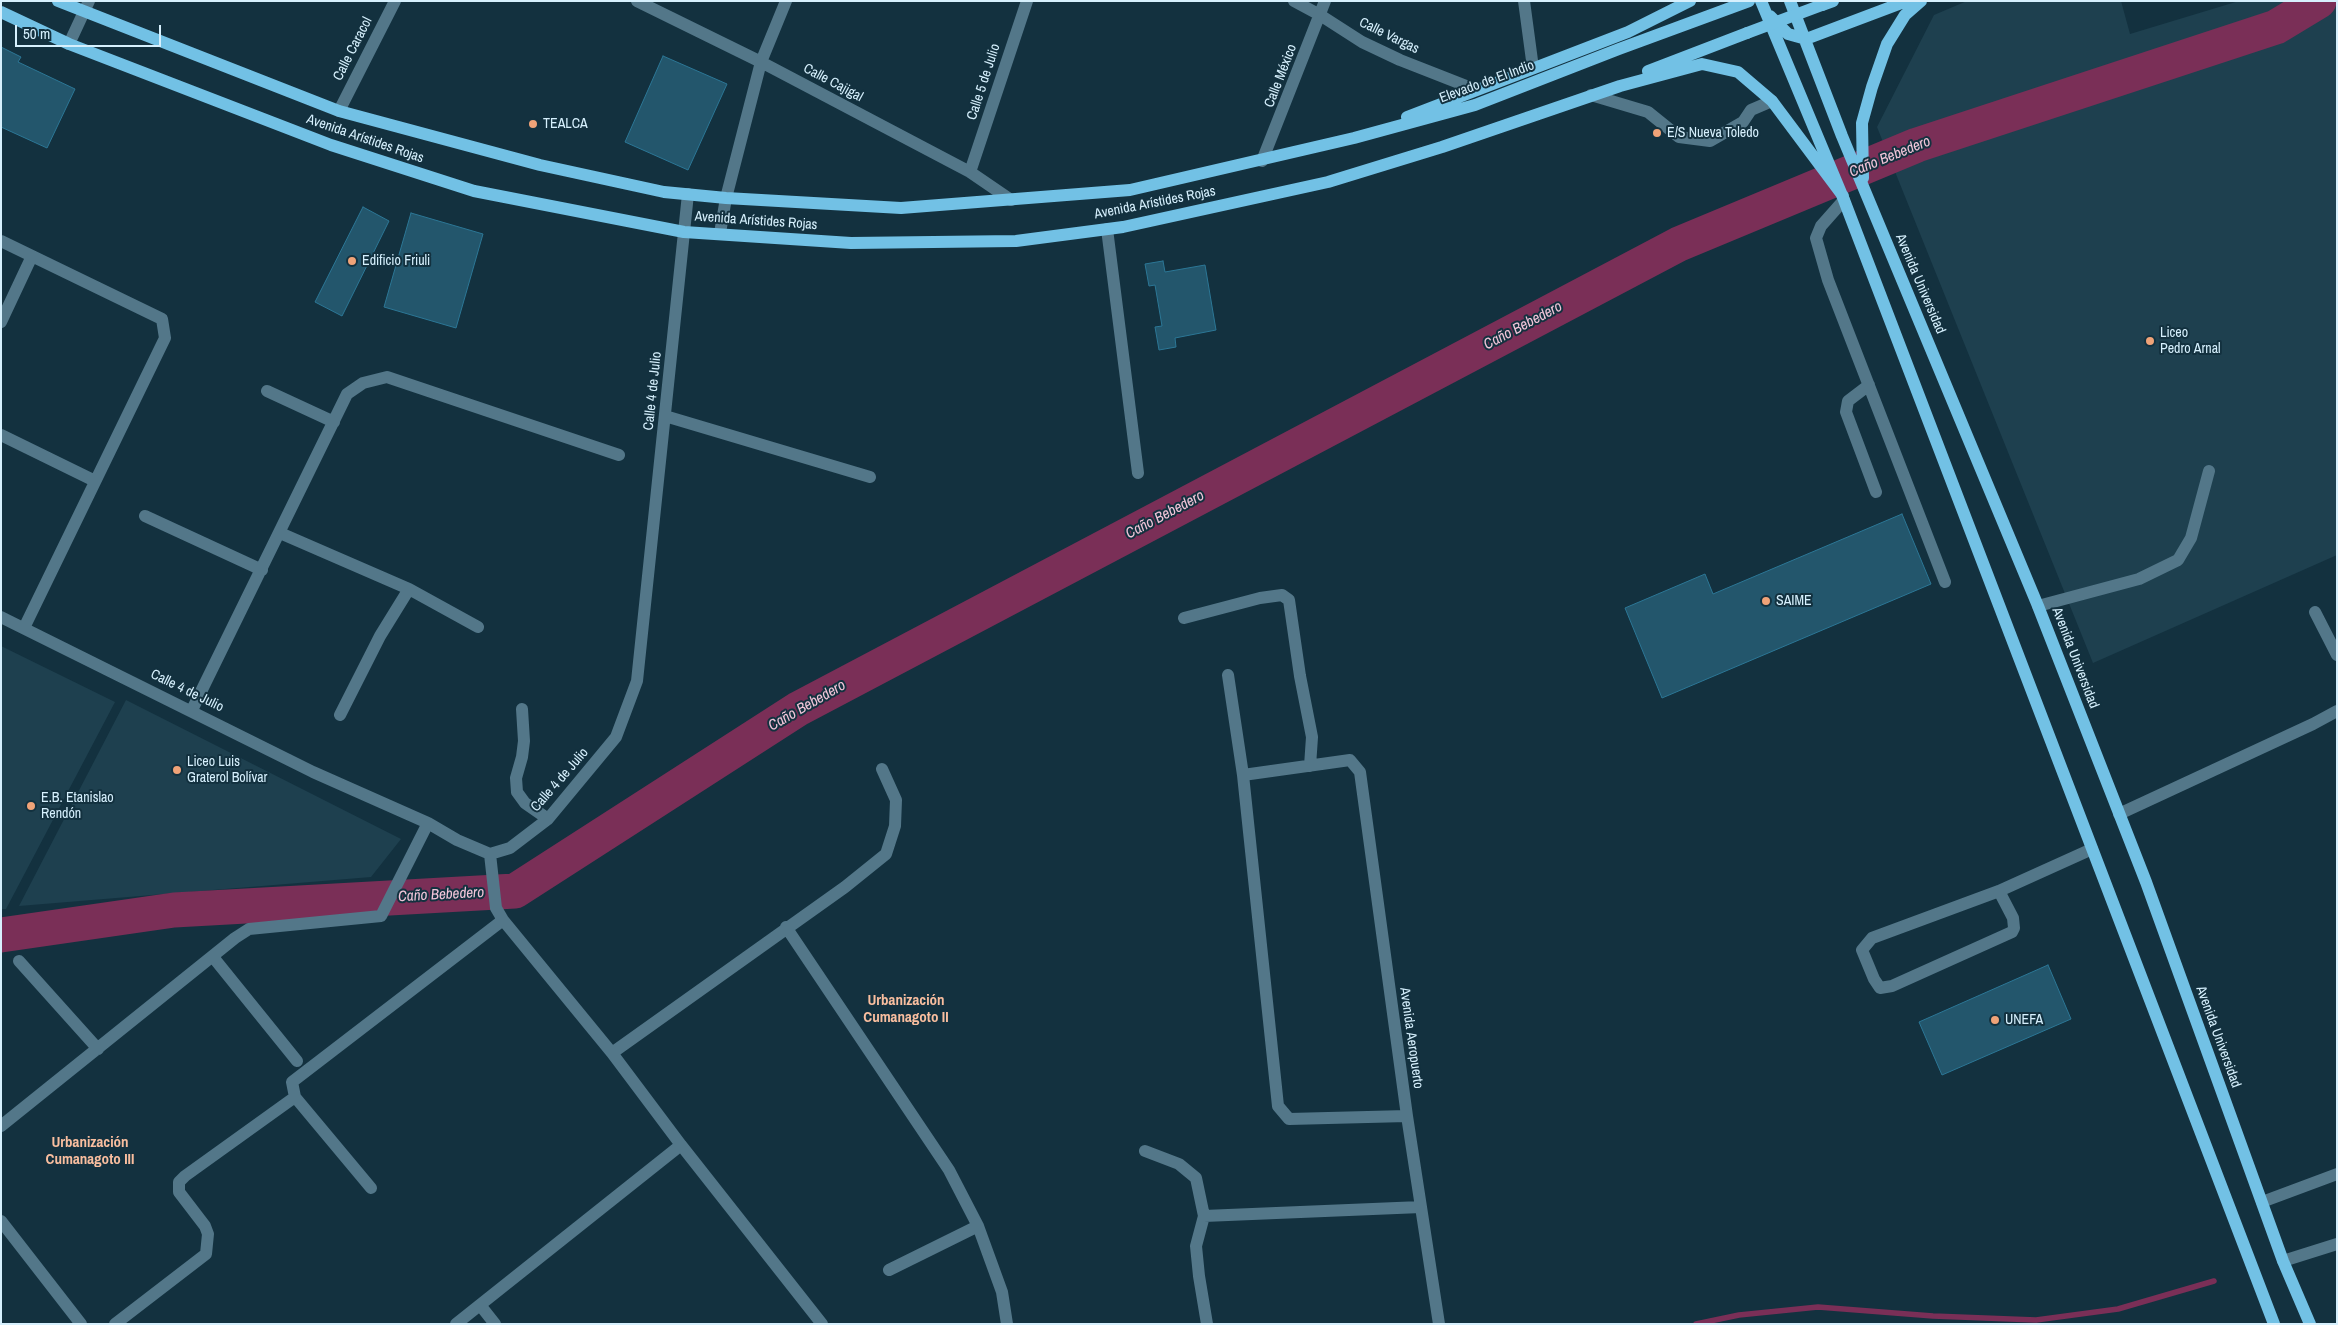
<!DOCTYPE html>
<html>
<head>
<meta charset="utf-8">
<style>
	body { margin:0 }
	#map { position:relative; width:2338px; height:1325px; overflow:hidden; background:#13313f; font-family:"Archivo Narrow",sans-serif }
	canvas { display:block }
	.frame { position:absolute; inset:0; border:2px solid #d6f0fd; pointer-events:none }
	.scale { position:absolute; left:15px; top:25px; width:146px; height:22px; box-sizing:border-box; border:2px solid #d6f0fd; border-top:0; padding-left:6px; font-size:15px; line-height:18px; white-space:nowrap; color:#d6f0fd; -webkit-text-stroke:4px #13313f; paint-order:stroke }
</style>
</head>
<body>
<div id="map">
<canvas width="2338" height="1325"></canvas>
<div class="frame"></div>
<div class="scale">50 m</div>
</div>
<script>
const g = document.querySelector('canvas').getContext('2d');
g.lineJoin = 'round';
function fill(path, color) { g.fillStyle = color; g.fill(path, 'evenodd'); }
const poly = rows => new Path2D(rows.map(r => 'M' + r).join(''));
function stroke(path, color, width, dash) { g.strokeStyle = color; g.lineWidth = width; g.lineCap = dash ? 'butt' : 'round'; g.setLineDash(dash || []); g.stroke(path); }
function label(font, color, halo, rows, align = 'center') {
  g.font = font + ' "Archivo Narrow",sans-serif'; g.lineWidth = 4; g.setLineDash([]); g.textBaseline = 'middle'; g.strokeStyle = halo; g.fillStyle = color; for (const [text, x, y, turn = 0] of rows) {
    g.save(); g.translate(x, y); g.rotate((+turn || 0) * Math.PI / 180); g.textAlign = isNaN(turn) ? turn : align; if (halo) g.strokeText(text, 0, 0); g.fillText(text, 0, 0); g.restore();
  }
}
const built = poly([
	[1967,1,2121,1,2130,34,2239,1,2337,1,2337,555,2093,663,1877,127,1934,15],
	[1,646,115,702,6,909,1,909],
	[126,700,401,839,371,877,19,906]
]);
const stream = poly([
	[1696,1324,1739,1315,1818,1307,1933,1316,2036,1320,2118,1309,2214,1281]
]);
const river = poly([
	[1,935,174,910,515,891,798,709,1679,244,1917,145,2276,27,2319,1]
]);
const building = poly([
	[1,47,21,57,18,62,75,89,47,148,1,127,1,47],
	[663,56,727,84,688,170,625,142,663,56],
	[363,207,389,221,342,316,315,302,363,207],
	[411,213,483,234,456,328,384,307,411,213],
	[1163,261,1165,272,1205,265,1216,330,1175,338,1176,347,1159,350,1155,327,1162,326,1155,285,1149,286,1145,264,1163,261],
	[1902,514,1931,584,1662,698,1625,608,1705,574,1713,594,1902,514],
	[2048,965,2071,1019,1942,1075,1919,1022,2048,965]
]);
const minor = poly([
	[637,1,761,62,970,172,1011,200],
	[1294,1,1320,15,1362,42,1400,60,1474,89],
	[1524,1,1533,68],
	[69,44,89,1],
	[1591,95,1648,112,1679,137,1710,141,1743,122,1751,110,1772,101],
	[339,111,395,1],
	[1262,161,1325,1],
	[970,172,1027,1],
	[1844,200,1821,226,1816,238,1828,280,1945,582],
	[1107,229,1138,473],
	[720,233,726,198,761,62,786,1],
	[1,241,162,319,165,338,24,628],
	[1,322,32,256],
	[1869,385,1848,401,1846,412,1876,492],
	[267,391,334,422],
	[665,416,870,477],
	[1,435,95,481],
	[145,516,262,570],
	[280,533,409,589,478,627],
	[2038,606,2139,579,2178,560,2191,538,2209,471],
	[2315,612,2337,655],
	[1,617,313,772,428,823,457,840,490,854,510,848,548,819,616,737,637,681,688,194],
	[1184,618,1260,598,1282,595,1289,600,1300,676,1312,737,1310,766],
	[1228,675,1243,775,1278,1106,1289,1119,1407,1116],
	[522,709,524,741,522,757,516,778,517,792,525,803,548,819],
	[192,710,347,394,363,383,387,377,619,455],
	[340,715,380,636,409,589],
	[1243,775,1350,760,1360,772,1407,1116,1439,1324],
	[2119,814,2313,724,2337,711],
	[490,854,496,908,503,920,612,1053,681,1145,822,1324],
	[1999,891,2013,918,2014,928,2012,932,1892,986,1880,988,1874,979,1862,950,1872,938,1999,891,2092,849],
	[786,927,949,1170,978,1226,1002,1292,1007,1324],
	[213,957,297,1061],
	[19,961,98,1049],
	[612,1053,845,887,886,854,895,826,896,800,882,769],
	[1,1126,235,938,249,929,381,916,428,823],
	[1145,1151,1179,1164,1196,1178,1204,1216,1421,1207],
	[371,1188,295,1097,292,1082,503,920],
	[2262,1202,2337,1174],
	[1204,1216,1196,1246,1199,1276,1207,1324],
	[1,1221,81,1324],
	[2283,1261,2337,1244],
	[889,1270,978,1226],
	[480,1305,495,1324],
	[115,1324,206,1254,208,1234,205,1226,179,1192,179,1182,185,1176,295,1097],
	[456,1324,681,1145]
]);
const major = poly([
	[58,1,339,111,540,165,664,192,726,198,901,208,1130,190,1354,138,1475,105,1619,49,1749,1],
	[1761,1,1844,200,2274,1324],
	[1790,1,1842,136,2038,606,2146,882,2283,1261,2310,1324],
	[1822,5,1833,1],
	[1,12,69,44,331,145,474,191,684,232,851,243,1016,241,1123,227,1328,182,1442,147,1620,86,1702,64,1738,72,1772,101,1843,196],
	[1770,16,1788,34,1806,39,1907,1],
	[1648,71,1747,33],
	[1407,117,1628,32,1690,1],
	[1863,178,1862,123,1872,87,1887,44,1905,15,1921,1]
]);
const majorBridge = poly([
	[1747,33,1822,5]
]);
const markers = [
	[533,124,5,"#f0a378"],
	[1657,133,5,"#f0a378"],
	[352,261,5,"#f0a378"],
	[2150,341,5,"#f0a378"],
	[1766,601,5,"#f0a378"],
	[177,770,5,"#f0a378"],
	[31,806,5,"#f0a378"],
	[1995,1020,5,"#f0a378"]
];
const streetNames = [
	["Calle Vargas",1389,36,26],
	["Calle Caracol",353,49,-63],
	["Calle México",1281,76,-69],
	["Calle 5 de Julio",984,82,-72],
	["Elevado de El Indio",1487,82,-20],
	["Calle Cajigal",833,83,28],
	["Avenida Arístides Rojas",365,139,19],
	["Avenida Arístides Rojas",1155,203,-11],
	["Avenida Arístides Rojas",756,221,4],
	["Avenida Universidad",1920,284,67],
	["Calle 4 de Julio",653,391,-84],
	["Avenida Universidad",2075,658,69],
	["Calle 4 de Julio",187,691,26],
	["Calle 4 de Julio",560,780,-49],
	["Avenida Universidad",2218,1037,70],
	["Avenida Aeropuerto",1411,1038,82]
];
const poiNames = [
	["TEALCA",543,124],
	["E/S Nueva Toledo",1667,133],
	["Edificio Friuli",362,261],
	["Liceo",2160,333],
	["Pedro Arnal",2160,349],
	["SAIME",1776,601],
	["Liceo Luis",187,762],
	["Graterol Bolívar",187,778],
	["E.B. Etanislao",41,798],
	["Rendón",41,814],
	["UNEFA",2005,1020]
];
const waterNames = [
	["Caño Bebedero",1890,157,-22],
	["Caño Bebedero",1523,326,-28],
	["Caño Bebedero",1165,515,-28],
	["Caño Bebedero",807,706,-30],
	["Caño Bebedero",441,895,-3]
];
const neighbourhoodNames = [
	["Urbanización",906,1001],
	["Cumanagoto II",906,1018],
	["Urbanización",90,1143],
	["Cumanagoto III",90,1160]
];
fill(built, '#1e404f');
stroke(stream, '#7a2f57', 5.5);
stroke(river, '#7a2f57', 35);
fill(building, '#23566c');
stroke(building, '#2c7796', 1);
stroke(minor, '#537789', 12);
stroke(major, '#72c1e5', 12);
stroke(majorBridge, '#72c1e5', 12);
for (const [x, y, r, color] of markers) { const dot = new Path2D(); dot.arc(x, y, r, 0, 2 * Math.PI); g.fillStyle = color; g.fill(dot); stroke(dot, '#13313f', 2); }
label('14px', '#d6f0fd', '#13313f', streetNames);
label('14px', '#d6f0fd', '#13313f', poiNames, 'left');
label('italic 15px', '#f2c5d9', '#13313f', waterNames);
label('bold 15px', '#f9be9f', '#13313f', neighbourhoodNames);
</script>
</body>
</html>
